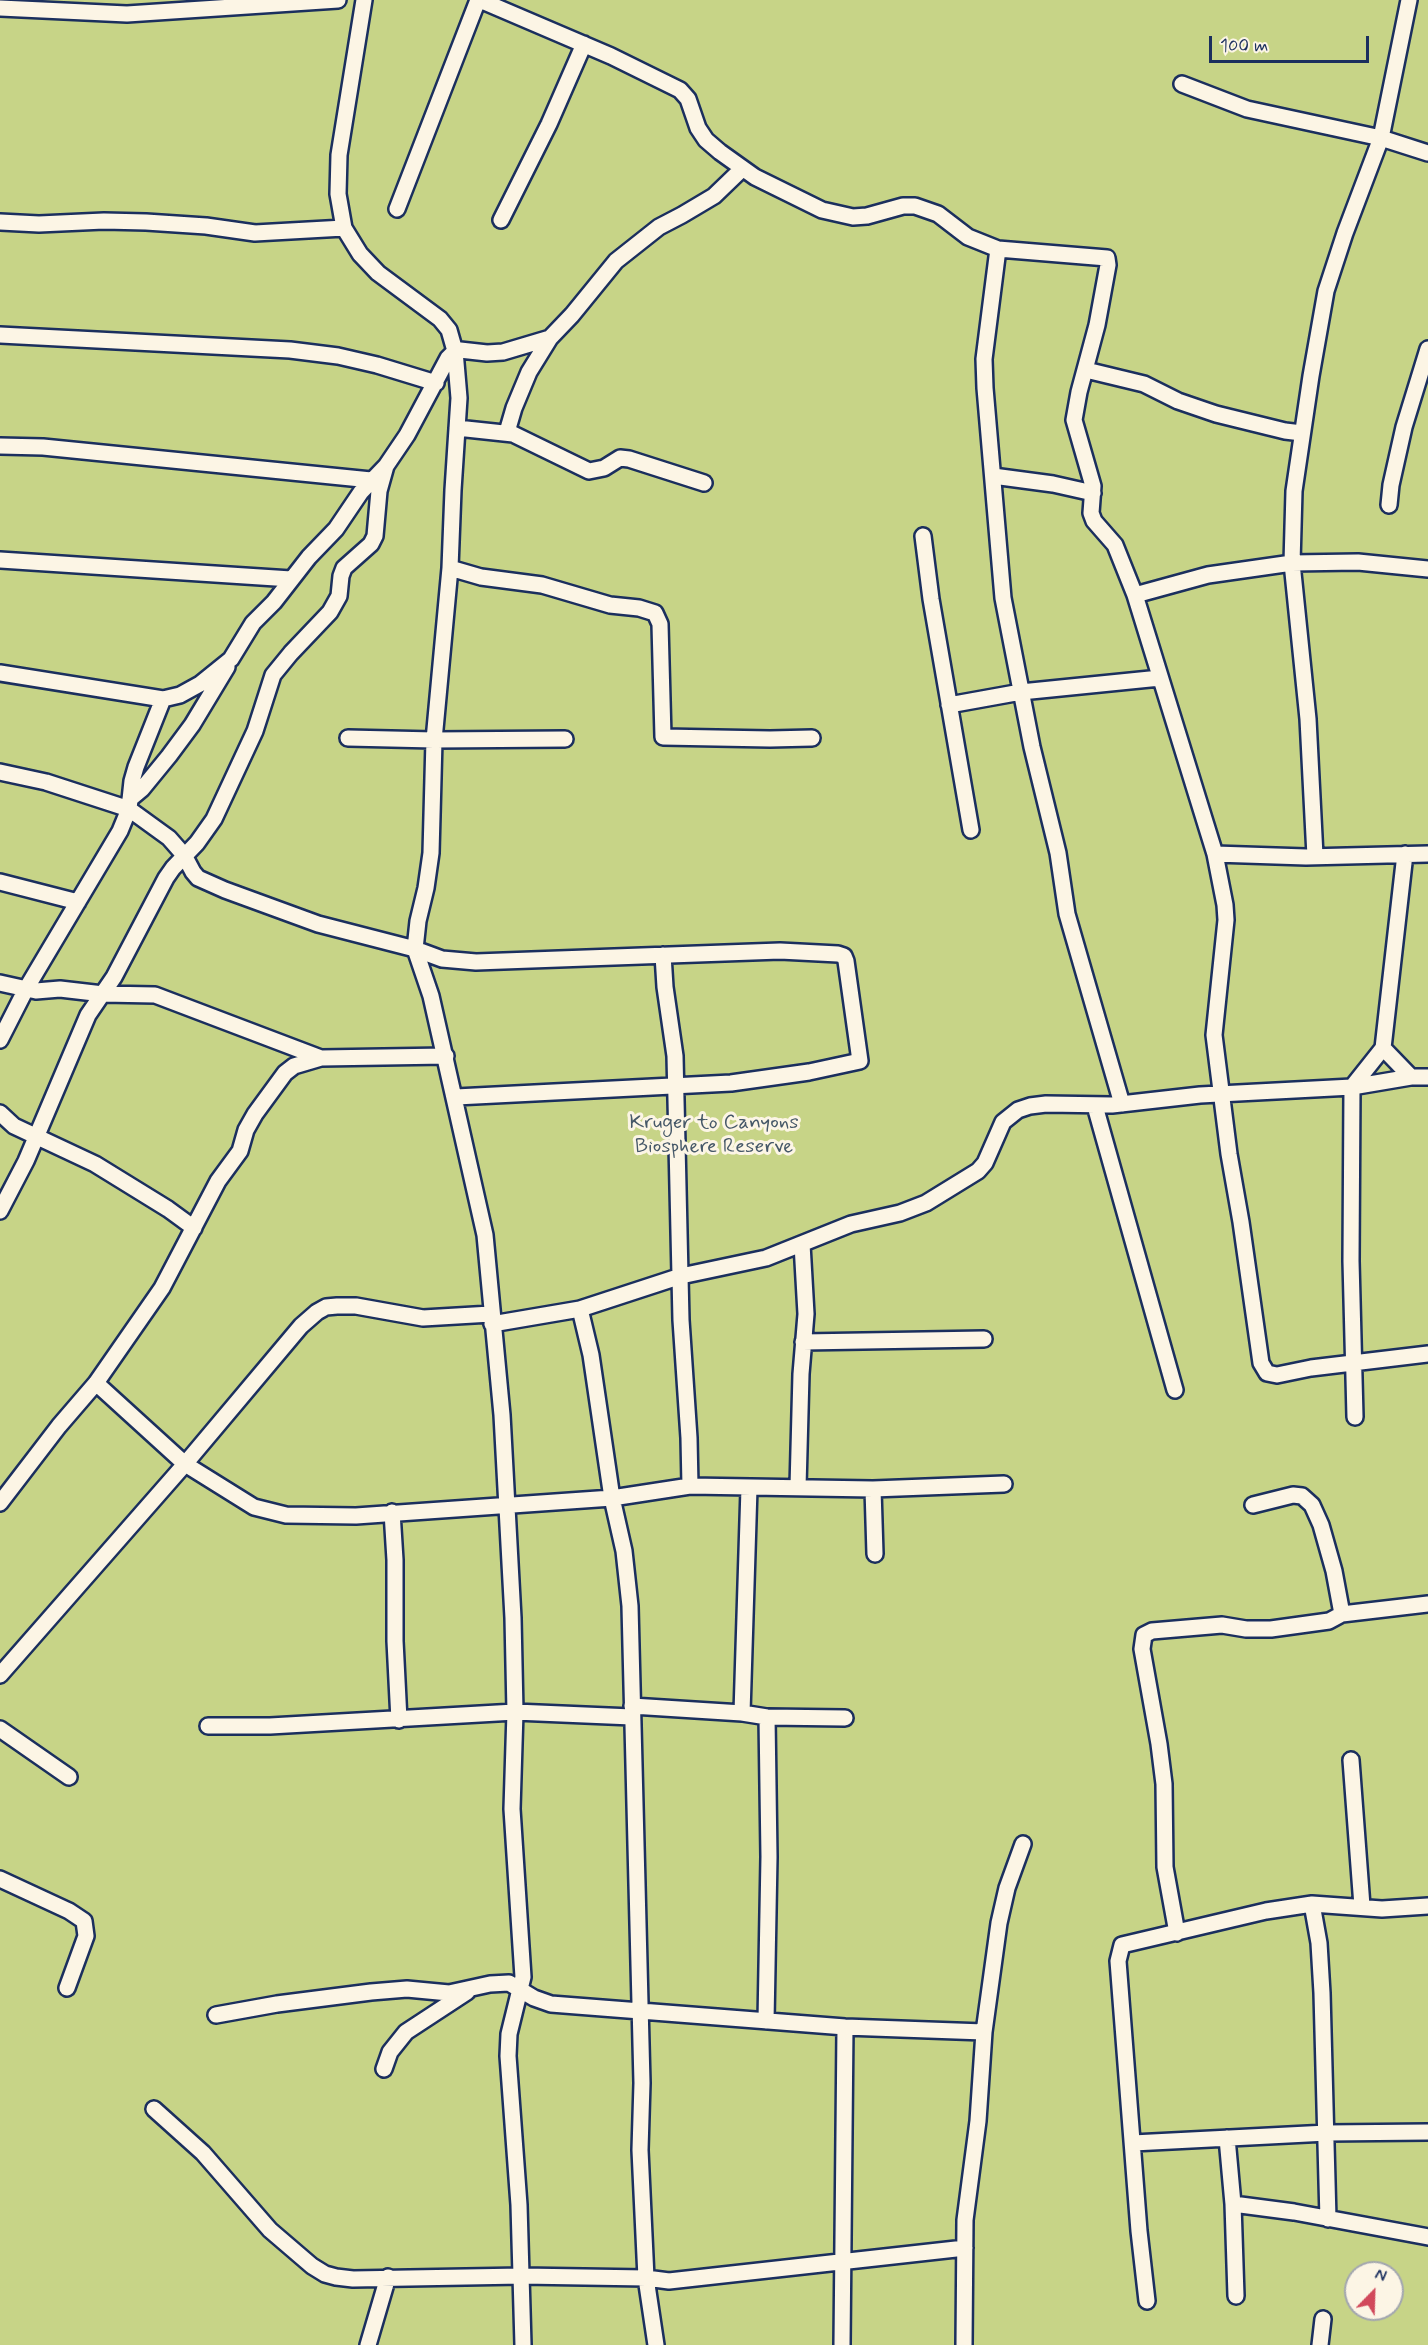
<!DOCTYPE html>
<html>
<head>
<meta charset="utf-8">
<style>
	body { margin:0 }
	#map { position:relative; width:1428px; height:2345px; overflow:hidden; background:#fcf5e5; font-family:Mynerve,sans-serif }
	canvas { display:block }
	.north { position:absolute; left:1344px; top:2261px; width:60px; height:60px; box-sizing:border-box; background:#fcf5e5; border:2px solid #a2a6af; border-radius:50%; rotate:23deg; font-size:16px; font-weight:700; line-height:24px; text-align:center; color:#1b2f5e }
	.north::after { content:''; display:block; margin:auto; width:21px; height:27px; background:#d1495b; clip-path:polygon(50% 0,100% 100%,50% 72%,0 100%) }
	.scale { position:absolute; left:1209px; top:36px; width:160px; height:27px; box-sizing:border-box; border:3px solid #1b2f5e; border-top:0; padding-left:8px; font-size:18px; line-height:21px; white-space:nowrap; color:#1b2f5e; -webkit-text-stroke:4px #fcf5e5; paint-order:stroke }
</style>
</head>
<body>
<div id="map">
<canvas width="1428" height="2345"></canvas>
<div class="north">N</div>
<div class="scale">100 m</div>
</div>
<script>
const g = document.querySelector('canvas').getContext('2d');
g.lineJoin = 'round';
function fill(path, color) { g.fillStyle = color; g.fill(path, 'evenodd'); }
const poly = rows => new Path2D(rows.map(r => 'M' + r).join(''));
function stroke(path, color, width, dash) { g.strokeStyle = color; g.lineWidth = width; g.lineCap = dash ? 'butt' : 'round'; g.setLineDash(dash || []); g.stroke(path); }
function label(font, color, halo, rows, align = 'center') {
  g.font = font + ' Mynerve,sans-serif'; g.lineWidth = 6; g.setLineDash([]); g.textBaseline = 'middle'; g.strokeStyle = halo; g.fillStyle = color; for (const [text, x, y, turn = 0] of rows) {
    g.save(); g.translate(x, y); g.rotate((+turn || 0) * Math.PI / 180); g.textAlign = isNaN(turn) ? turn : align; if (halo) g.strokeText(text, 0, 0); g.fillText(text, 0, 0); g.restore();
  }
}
const green = poly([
	[0,0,1428,0,1428,2345,0,2345],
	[1356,2273,1392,2273,1392,2309,1356,2309]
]);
const minor = poly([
	[364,0,339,155,338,194,344,228,360,254,378,273,440,319,449,330,455,351,459,398,453,490,450,568,434,740,431,853,426,888,418,921,415,949,431,996,485,1235,502,1415,513,1618,515,1712,512,1809,523,1977,509,2034,508,2056,519,2205,523,2345],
	[480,0,611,56,680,90,688,99,698,128,706,140,720,152,755,177,822,210,853,217,867,216,903,206,915,206,938,214,968,237,998,249,1107,258,1108,265,1097,325,1079,392,1074,420,1093,486,1091,513,1094,521,1115,545,1135,595,1215,854,1225,905,1226,920,1214,1035,1229,1154,1241,1222,1261,1363,1267,1373,1277,1375,1311,1368,1428,1354],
	[0,8,127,14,338,0],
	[1182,84,1247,109,1381,138,1428,153],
	[397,209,478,0],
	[501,220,549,124,584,44],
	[0,222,39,224,104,221,146,222,206,226,255,233,344,228],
	[998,249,984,359,985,388,1003,598,1032,747,1058,853,1067,914,1122,1104],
	[0,335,290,350,338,356,377,365,436,383],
	[1086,370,1144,384,1178,401,1216,414,1285,431,1302,433],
	[457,428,513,434,589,471,604,468,620,458,629,459,704,483],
	[507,432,514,408,529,372,550,338],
	[0,446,43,447,371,480],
	[993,476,1053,484,1093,493],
	[1389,505,1391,485,1404,427,1428,349],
	[923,536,931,599,971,830],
	[0,560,291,579],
	[450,568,481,577,542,585,610,605,639,608,655,613,660,624,663,737,770,739,812,738],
	[1135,595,1208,575,1292,563,1358,562,1428,569],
	[0,673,163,699,180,695,200,684,231,659,253,623,274,602,309,557,336,529,361,492,386,466,407,435,448,358,455,351,460,350,487,353,503,352,550,338,572,315,616,261,659,227,682,215,714,196,742,169],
	[949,705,1021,692,1160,678],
	[348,738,434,740,565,739],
	[0,772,46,782,129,809,169,838,184,855,193,872,198,878,225,890,318,924,415,949,442,959,476,962,780,951,838,954,844,956,846,961,860,1061,809,1072,731,1083,456,1097],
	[130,799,142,789,169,756,192,725,227,667],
	[1215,854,1306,857,1428,854],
	[1315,856,1308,719,1292,563,1294,491,1311,376,1326,291,1345,233,1381,138,1409,0],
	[0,882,78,902],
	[663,955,665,987,675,1056,681,1320,689,1438,690,1486],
	[0,983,36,991,60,989,103,994,155,995,321,1058],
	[0,1040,26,989,120,831,129,809,132,781,136,767,163,699],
	[1383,1048,1411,1077],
	[1095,1106,1175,1390],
	[0,1113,14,1126,95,1164,168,1209,194,1228],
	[0,1211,26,1161,88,1015,114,977,166,878,173,868,197,843,214,819,255,731,273,675,291,653,330,612,339,596,341,576,344,568,371,544,375,536,379,491,386,466],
	[580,1309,591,1355,612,1498,624,1551,630,1606,642,2083,640,2150,646,2278,656,2345],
	[492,1324,580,1309,681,1276,766,1258,851,1224,900,1213,926,1203,978,1171,985,1163,1003,1122,1018,1110,1030,1106,1046,1104,1112,1105,1200,1095,1352,1087,1411,1077,1428,1077],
	[803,1342,984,1339],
	[96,1383,185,1464,254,1507,286,1515,356,1516,612,1498,690,1486,873,1489,1004,1484],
	[1355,1417,1351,1261,1352,1087,1383,1048,1405,854],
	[798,1487,801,1374,806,1314,802,1244],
	[873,1489,875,1554],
	[0,1503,59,1426,96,1383,162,1288,218,1181,240,1151,246,1130,255,1114,285,1073,294,1066,321,1058,446,1056],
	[1253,1505,1293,1495,1302,1496,1312,1505,1321,1525,1334,1571,1342,1614],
	[392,1512,395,1560,395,1641,399,1720],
	[0,1675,185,1464,301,1326,317,1312,326,1307,337,1306,356,1306,423,1318,491,1314],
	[632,1706,742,1713,767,1717,845,1718],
	[742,1713,749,1488],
	[208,1726,270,1726,515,1712,632,1717],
	[0,1729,69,1777],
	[1351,1760,1362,1906],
	[0,1879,69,1911,84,1921,86,1936,67,1988],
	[1312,1904,1319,1943,1322,1993,1328,2219],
	[1177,1933,1165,1867,1164,1784,1159,1744,1142,1649,1144,1635,1152,1631,1222,1625,1246,1629,1271,1629,1329,1621,1342,1614,1428,1604],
	[216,2015,277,2004,371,1992,407,1989,449,1993,490,1984,509,1983,534,1998,551,2004,845,2027,984,2032],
	[766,2021,769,1857,767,1717],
	[384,2069,390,2052,406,2032,467,1992],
	[154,2109,203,2153,270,2230,312,2266,325,2274,336,2277,353,2279,522,2276,646,2278,669,2281,965,2248],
	[1227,2138,1233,2204,1236,2296],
	[1133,2143,1327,2133,1428,2132],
	[1233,2204,1294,2212,1428,2237],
	[1147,2301,1139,2231,1118,1961,1122,1945,1266,1911,1312,1904,1382,1909,1428,1906],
	[368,2345,388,2277],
	[842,2345,845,2027],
	[964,2345,965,2220,978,2121,984,2032,999,1923,1007,1888,1023,1844],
	[1320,2345,1323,2319]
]);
const parkNames = [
	["Kruger to Canyons",714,1124],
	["Biosphere Reserve",714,1148]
];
fill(green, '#c7d487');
stroke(minor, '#1b2f5e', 20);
stroke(minor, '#fcf5e5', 15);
label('21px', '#465868', '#fcf5e5', parkNames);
</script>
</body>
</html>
